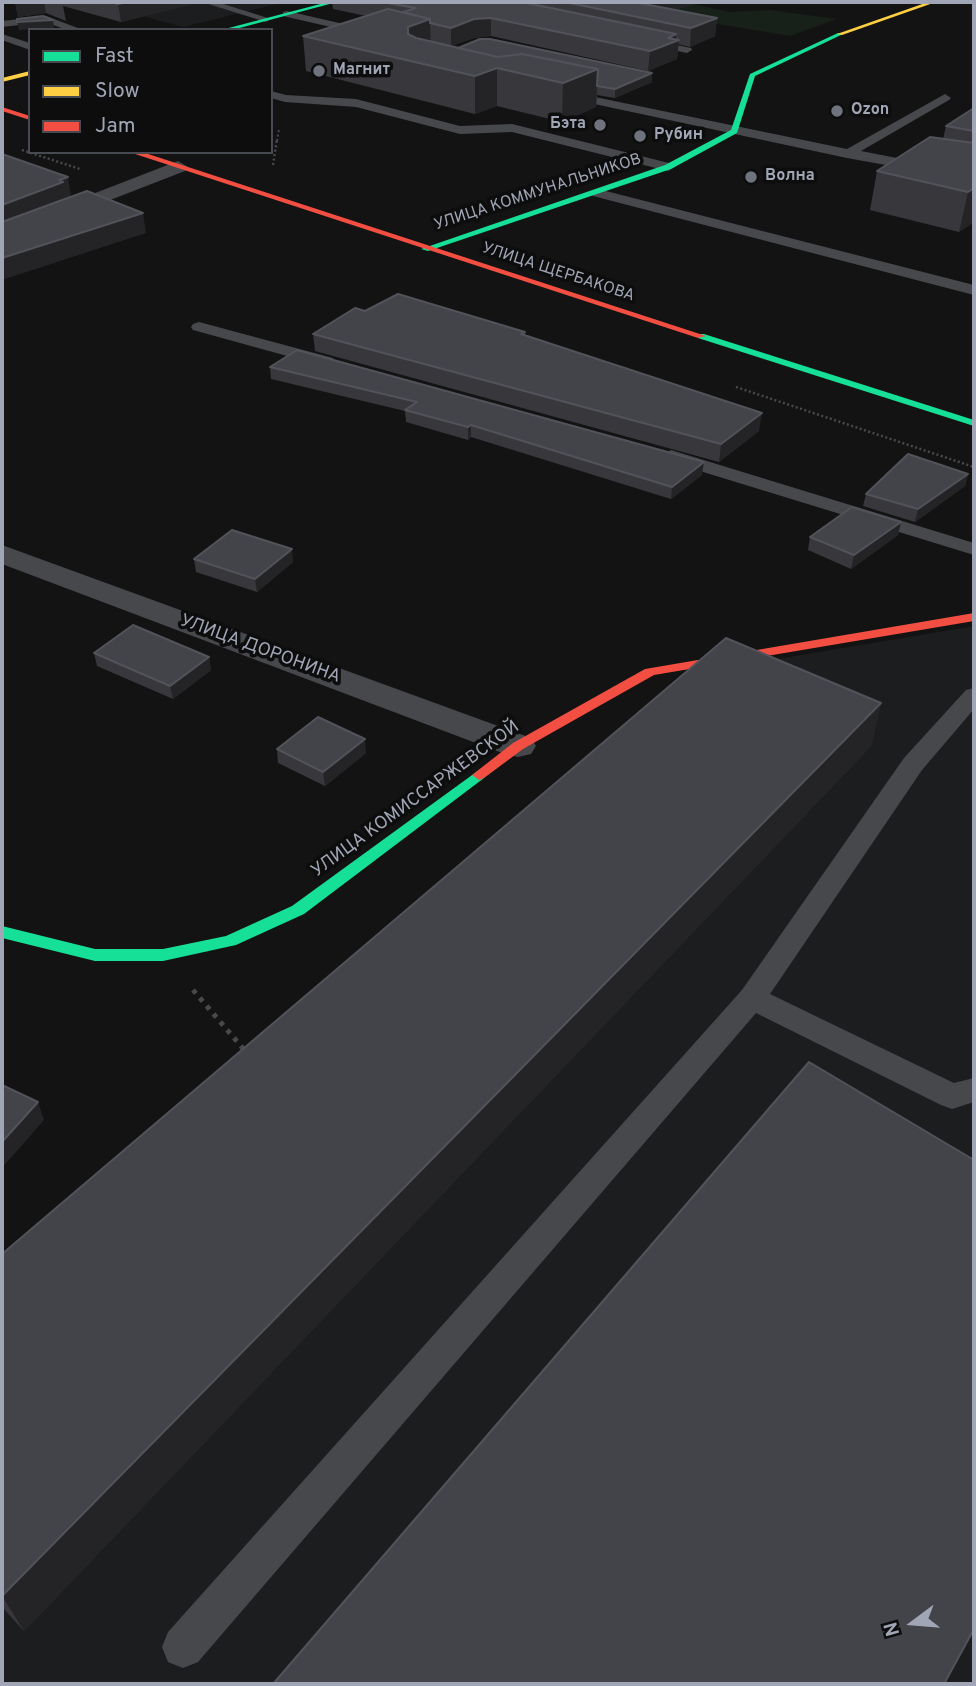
<!DOCTYPE html>
<html>
<head>
<meta charset="utf-8">
<style>
	body { margin:0 }
	#map { position:relative; width:976px; height:1686px; overflow:hidden; background:#131313; font-family:Overpass,sans-serif }
	canvas { display:block }
	.frame { position:absolute; inset:0; border:4px solid #a1a6b6; pointer-events:none }
	.legend { position:absolute; left:28px; top:28px; width:245px; height:126px; box-sizing:border-box; background:#0d0d0e; border:2px solid #484a51; margin:0; padding:9px 12px; list-style:none; font-size:21px; color:#a1a6b6 }
	.legend li { display:flex; align-items:center; gap:14px; height:35px }
	.legend b { width:35px; border:2px solid #484a51 }
	.north { position:absolute; left:878px; top:1588px; width:70px; height:70px; -webkit-text-stroke:5px #0d0d0e; paint-order:stroke; rotate:254deg; font-size:19px; font-weight:700; line-height:28px; text-align:center; color:#a1a6b6 }
	.north::after { content:''; display:block; margin:auto; width:24px; height:32px; background:#a1a6b6; clip-path:polygon(50% 0,100% 100%,50% 72%,0 100%) }
</style>
</head>
<body>
<div id="map">
<canvas width="976" height="1686"></canvas>
<div class="frame"></div>
<ul class="legend">
<li><b style="height:9px;background:#16e098"></b>Fast</li>
<li><b style="height:9px;background:#ffcf43"></b>Slow</li>
<li><b style="height:9px;background:#f24e42"></b>Jam</li>
</ul>
<div class="north">N</div>
</div>
<script>
const g = document.querySelector('canvas').getContext('2d');
g.lineJoin = 'round';
function fill(path, color) { g.fillStyle = color; g.fill(path, 'evenodd'); }
const poly = rows => new Path2D(rows.map(r => 'M' + r).join(''));
function stroke(path, color, width, dash) { g.strokeStyle = color; g.lineWidth = width; g.lineCap = dash ? 'butt' : 'round'; g.setLineDash(dash || []); g.stroke(path); }
function label(font, color, halo, rows, align = 'center') {
  g.font = font + ' Overpass,sans-serif'; g.lineWidth = 7; g.setLineDash([]); g.textBaseline = 'middle'; g.strokeStyle = halo; g.fillStyle = color; for (const [text, x, y, turn = 0] of rows) {
    g.save(); g.translate(x, y); g.rotate((+turn || 0) * Math.PI / 180); g.textAlign = isNaN(turn) ? turn : align; if (halo) g.strokeText(text, 0, 0); g.fillText(text, 0, 0); g.restore();
  }
}
const built = poly([
	[90,2,285,2,183,27],
	[974,626,974,1684,2,1684,2,1318,718,669]
]);
const green = poly([
	[585,2,685,2,729,12,770,10,837,19,790,36]
]);
const pathFar2 = poly([
	[277,141,279,129]
]);
const pathFar1 = poly([
	[22,150,80,169],
	[273,165,277,139],
	[736,387,974,467]
]);
const path = poly([
	[193,990,246,1052]
]);
const lane = poly([
	[202,2,217,2,271,19,266,22,202,2],
	[287,11,374,31,375,33,370,36,283,16,283,12,287,11],
	[46,16,83,30,67,30,45,22,2,27,2,21,46,16],
	[2,34,30,43,30,50,2,40,2,34],
	[644,38,691,48,692,50,687,53,640,43,640,39,644,38],
	[561,90,847,149,945,94,951,98,949,100,861,151,974,173,974,181,847,158,557,96,557,92,561,90],
	[271,91,286,95,356,99,460,126,512,124,673,164,675,167,668,171,512,132,460,134,356,107,285,102,271,98,271,91],
	[598,189,974,285,974,295,593,196,591,193,598,189],
	[199,322,333,358,335,362,327,367,193,330,191,327,193,324,199,322],
	[671,450,974,543,974,555,664,460,662,456,671,450],
	[974,688,974,709,922,770,770,994,954,1083,974,1078,974,1102,952,1109,941,1105,756,1013,198,1662,183,1668,168,1662,162,1647,168,1632,742,990,904,758,966,690,974,688]
]);
const street = poly([
	[178,161,188,167,185,171,2,242,2,229,178,161],
	[2,545,531,738,536,746,531,754,518,757,505,754,2,564,2,545]
]);
const fast = poly([
	[328,2,337,2,232,30,221,30,328,2],
	[838,33,843,34,755,76,737,133,671,169,428,251,421,249,665,165,731,130,750,74,838,33],
	[698,334,704,334,974,420,974,426,698,338,698,334],
	[479,770,484,772,486,775,484,778,304,914,236,945,163,961,95,961,2,938,2,926,95,949,163,949,226,936,292,906,479,770]
]);
const slow = poly([
	[928,2,936,2,842,35,837,34,928,2],
	[30,71,30,75,2,82,2,78,30,71]
]);
const jam = poly([
	[2,107,30,116,30,120,2,111,2,107],
	[129,152,142,152,706,336,698,338,129,152],
	[974,613,974,621,654,675,523,749,484,778,479,780,472,775,513,743,645,669,974,613]
]);
const wall = poly([
	[15,2,200,2,121,22,63,6,66,21,46,13,18,17],
	[332,2,696,2,696,3,674,10,717,18,715,36,690,47,678,44,677,59,648,71,491,36,474,38,451,46,652,82,615,98,597,95,596,107,562,122,497,106,475,114,306,71,303,36,366,16,333,9],
	[974,108,974,222,959,232,870,210,877,171,943,139,946,126],
	[365,311,525,332,525,335,759,431,719,462,315,351,313,334],
	[297,350,702,475,671,499,471,437,468,440,406,422,405,411,271,379,270,367],
	[968,474,965,486,915,522,863,506,866,494],
	[901,522,898,535,851,569,808,550,810,537],
	[194,559,293,562,257,592,196,572],
	[94,653,209,657,211,670,173,699,97,666],
	[881,703,871,746,24,1631,2,1607,2,1254],
	[277,749,366,753,325,786,278,763]
]);
const shadedWall = poly([
	[15,2,44,2,46,13,18,17],
	[127,2,200,2,121,22,118,4],
	[643,2,696,2,696,3,646,19,639,3],
	[491,18,491,36,474,38,451,46,451,28,474,19],
	[717,18,715,36,690,47,691,28],
	[430,19,431,54,412,61,408,27],
	[53,20,54,28,19,30,17,22],
	[676,34,676,41,679,40,677,59,648,71,650,51,668,38],
	[497,68,497,106,475,114,475,76],
	[598,69,596,107,562,122,563,83],
	[652,73,652,82,615,98,615,89],
	[68,177,71,196,2,226,2,205],
	[974,188,974,222,959,232,968,192],
	[143,213,146,233,2,280,2,258],
	[762,413,759,431,719,462,721,444],
	[471,425,471,437,468,440,468,427],
	[704,462,702,475,671,499,672,487],
	[968,474,965,486,915,522,918,509],
	[901,522,898,535,851,569,854,555],
	[292,549,293,562,257,592,255,579],
	[209,657,211,670,173,699,170,686],
	[881,703,871,746,24,1631,2,1596],
	[365,739,366,753,325,786,323,772],
	[38,1102,44,1120,2,1168,2,1142]
]);
const building = poly([
	[110,2,127,2,118,4,110,2],
	[382,2,522,2,676,34,668,38,679,40,650,51,491,18,474,19,451,28,430,23,430,19,403,12,416,8,382,2],
	[565,2,643,2,639,3,717,18,691,28,565,2],
	[388,9,430,19,408,27,408,34,416,38,498,57,522,54,598,69,563,83,497,68,475,76,303,36,388,9],
	[43,16,53,20,17,22,17,19,43,16],
	[480,39,490,39,652,73,615,89,597,86,598,69,522,54,498,57,458,48,480,39],
	[974,108,974,131,946,126,974,108],
	[930,137,974,143,974,188,968,192,877,171,930,137],
	[2,154,68,177,59,180,63,182,2,205,2,154],
	[87,191,143,213,2,258,2,222,87,191],
	[398,294,525,332,521,334,762,413,721,444,313,334,355,308,365,311,398,294],
	[297,350,704,462,672,487,471,425,468,427,405,410,417,402,270,367,297,350],
	[908,454,968,474,918,509,866,494,908,454],
	[852,507,901,522,854,555,810,537,852,507],
	[232,530,292,549,255,579,194,559,232,530],
	[133,625,209,657,170,686,94,653,133,625],
	[726,638,881,703,2,1596,2,1254,726,638],
	[318,717,365,739,323,772,277,749,318,717],
	[809,1062,974,1160,974,1629,944,1684,273,1684,809,1062],
	[2,1085,38,1102,2,1142,2,1085]
]);
const markers = [
	[319,71,7,"#6f737d"],
	[837,111,7,"#6f737d"],
	[600,125,7,"#6f737d"],
	[640,136,7,"#6f737d"],
	[751,177,7,"#6f737d"]
];
const farPoinames = [
	["Магнит",333,71],
	["Ozon",851,111],
	["Бэта",586,125,"right"],
	["Рубин",654,136],
	["Волна",765,177]
];
const farStreetnames = [
	["УЛИЦА КОММУНАЛЬНИКОВ",538,193,-18],
	["УЛИЦА ЩЕРБАКОВА",558,273,18]
];
const streetNames = [
	["УЛИЦА ДОРОНИНА",260,650,20],
	["УЛИЦА КОМИССАРЖЕВСКОЙ",416,800,-36]
];
fill(built, '#1c1d1f');
fill(green, '#18201a');
stroke(pathFar2, '#48494d', 2, [2, 2.5]);
stroke(pathFar1, '#48494d', 2.5, [2, 2.5]);
stroke(path, '#48494d', 5, [4.5, 6]);
fill(lane, '#46484c');
fill(street, '#46484c');
fill(fast, '#16e098');
fill(slow, '#ffcf43');
fill(jam, '#f24e42');
fill(wall, '#38383c');
fill(shadedWall, '#242426');
fill(building, '#434449');
stroke(building, '#52535a', 2);
for (const [x, y, r, color] of markers) { const dot = new Path2D(); dot.arc(x, y, r, 0, 2 * Math.PI); g.fillStyle = color; g.fill(dot); stroke(dot, '#0d0d0e', 2.5); }
label('bold 16px', '#a1a6b6', '#0d0d0e', farPoinames, 'left');
label('16px', '#a1a6b6', '#0d0d0e', farStreetnames);
label('18px', '#a1a6b6', '#0d0d0e', streetNames);
</script>
</body>
</html>
